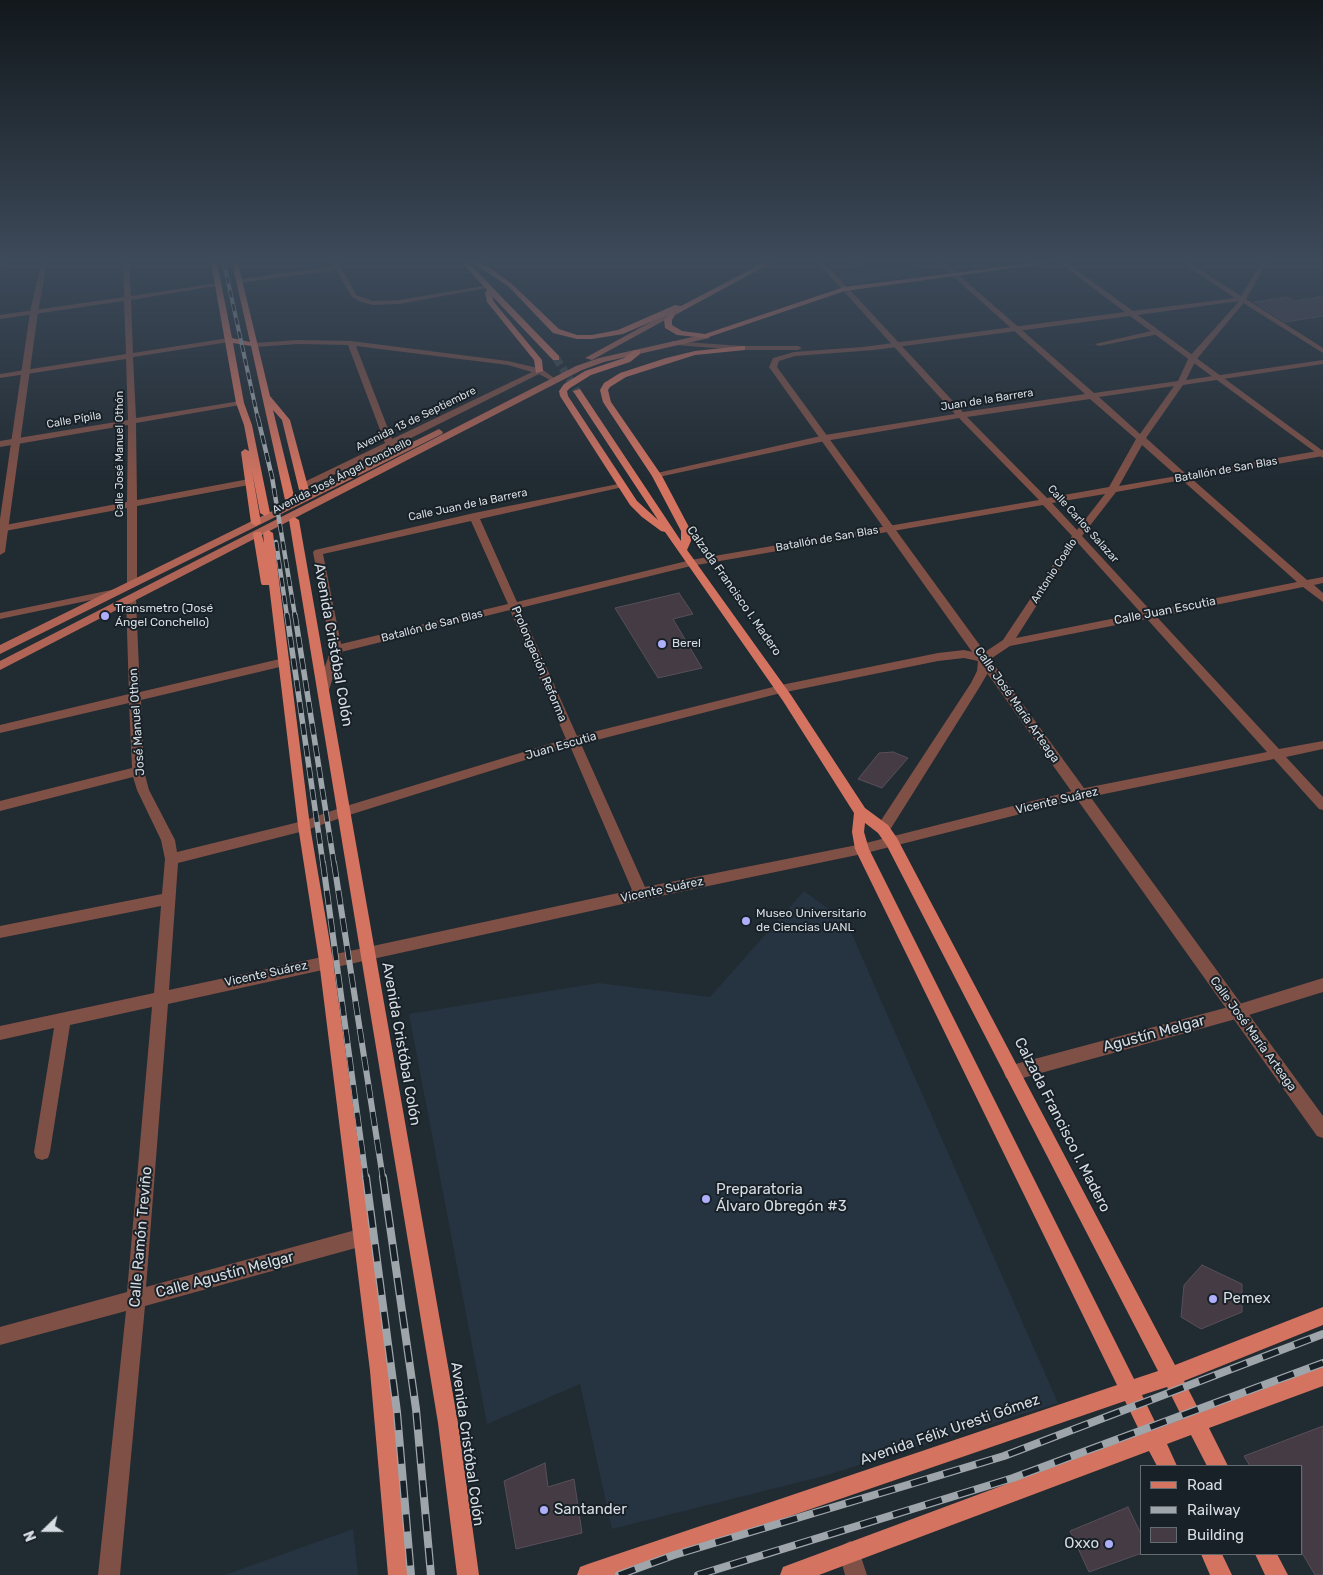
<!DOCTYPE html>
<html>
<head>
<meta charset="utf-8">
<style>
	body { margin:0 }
	#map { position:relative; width:1323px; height:1575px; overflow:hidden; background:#212b32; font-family:Rubik,sans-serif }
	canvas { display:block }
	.legend { position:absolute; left:1140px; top:1465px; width:162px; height:90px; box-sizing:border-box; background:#182128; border:1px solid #646c72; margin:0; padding:6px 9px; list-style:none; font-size:15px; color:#d7dde2 }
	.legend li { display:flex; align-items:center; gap:10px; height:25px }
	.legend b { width:25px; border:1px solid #646c72 }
	.north { position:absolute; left:20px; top:1505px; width:50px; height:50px; -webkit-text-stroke:4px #182128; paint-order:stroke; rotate:248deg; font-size:14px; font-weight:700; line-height:20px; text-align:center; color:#d7dde2 }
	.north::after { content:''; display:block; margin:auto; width:18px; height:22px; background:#d7dde2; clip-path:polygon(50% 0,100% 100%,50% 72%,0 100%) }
</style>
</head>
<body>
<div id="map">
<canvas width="1323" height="1575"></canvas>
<ul class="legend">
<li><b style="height:6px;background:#d37360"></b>Road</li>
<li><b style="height:6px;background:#9ea5ab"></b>Railway</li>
<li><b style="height:14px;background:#443b45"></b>Building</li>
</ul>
<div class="north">N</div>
</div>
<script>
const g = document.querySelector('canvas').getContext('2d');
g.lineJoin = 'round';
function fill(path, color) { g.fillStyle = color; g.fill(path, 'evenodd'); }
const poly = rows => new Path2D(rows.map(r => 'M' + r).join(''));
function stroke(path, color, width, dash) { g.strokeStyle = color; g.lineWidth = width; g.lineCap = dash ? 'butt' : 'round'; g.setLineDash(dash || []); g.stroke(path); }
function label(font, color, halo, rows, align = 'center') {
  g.font = font + ' Rubik,sans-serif'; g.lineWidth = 4; g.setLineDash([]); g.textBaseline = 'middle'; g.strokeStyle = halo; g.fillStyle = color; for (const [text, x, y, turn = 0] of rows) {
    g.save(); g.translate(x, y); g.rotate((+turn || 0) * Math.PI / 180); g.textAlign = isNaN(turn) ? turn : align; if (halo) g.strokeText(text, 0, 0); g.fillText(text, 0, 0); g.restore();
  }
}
const built = poly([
	[852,263,865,263,869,266,880,265,885,269,912,266,922,275,848,285,838,274,859,272],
	[804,891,847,923,1058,1403,824,1476,612,1529,580,1384,487,1424,409,1014,598,983,710,997],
	[353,1529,358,1575,225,1575]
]);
const building = poly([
	[1323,296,1323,316,1285,322,1254,302,1287,297,1295,301,1323,296],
	[679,593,693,614,673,619,702,668,658,678,615,608,679,593],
	[893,752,908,758,882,788,858,779,879,753,893,752],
	[1202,1265,1242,1284,1242,1312,1201,1329,1181,1317,1184,1285,1202,1265],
	[1323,1426,1323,1575,1315,1575,1302,1553,1302,1466,1250,1466,1244,1456,1323,1426],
	[545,1463,548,1487,574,1479,582,1533,516,1549,504,1481,545,1463],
	[1128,1507,1142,1536,1142,1553,1089,1572,1070,1531,1128,1507]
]);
const primaryTunnel = poly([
	[556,358,577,391]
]);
const minor = poly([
	[123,263,129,263,131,296,218,283,221,285,131,300,133,353,229,338,233,340,229,342,133,357,136,418,240,401,244,403,240,405,136,423,137,500,249,479,254,482,249,485,137,506,137,585,132,588,127,585,127,508,0,532,0,526,127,502,128,425,0,447,0,441,128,420,126,359,0,378,0,374,126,354,124,301,0,319,0,315,124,297,123,263],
	[333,263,339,263,356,295,373,301,399,300,489,285,492,287,399,304,373,305,361,302,352,297,336,270,240,283,237,281,240,279,334,266,333,263],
	[818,263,825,263,963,412,1085,394,938,263,945,263,1094,393,1178,381,1189,357,1243,297,1247,299,1196,360,1186,380,1323,360,1323,364,1183,385,1146,438,1186,474,1323,450,1323,456,1192,479,1307,580,1323,577,1323,583,1314,585,1323,593,1323,602,1303,587,1157,617,1279,749,1323,741,1323,749,1286,757,1323,797,1323,810,1319,809,1274,759,1080,799,862,854,641,900,168,1004,146,1287,363,1228,369,1231,372,1237,369,1243,363,1246,145,1306,120,1575,98,1575,126,1311,0,1345,0,1327,127,1292,152,1007,70,1025,50,1152,48,1158,42,1160,36,1158,34,1152,54,1028,0,1040,0,1026,154,993,161,906,0,938,0,926,162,894,165,859,161,840,137,790,133,777,0,811,0,801,132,768,129,703,0,733,0,725,129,694,126,599,131,596,136,599,140,692,284,658,288,659,290,662,288,665,284,666,141,700,144,771,149,790,175,840,177,852,303,821,343,807,566,739,510,610,341,652,329,690,327,693,319,693,317,690,331,649,313,552,315,550,474,513,623,483,623,487,480,519,517,602,691,560,1039,500,959,418,825,441,654,478,652,476,657,473,825,435,955,414,818,263],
	[1174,386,1140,434,1099,397,1174,386],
	[1090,399,1136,439,1109,487,1047,498,967,417,1090,399],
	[1142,445,1177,476,1119,486,1142,445],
	[1182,480,1297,582,1151,611,1082,536,1116,492,1182,480],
	[1105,494,1077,530,1052,503,1105,494],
	[1043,505,1072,536,1003,640,982,654,964,650,938,653,781,685,577,736,520,608,691,566,1043,505],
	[471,521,508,604,341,644,323,554,471,521],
	[1077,542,1141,613,1016,638,1077,542],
	[1147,619,1267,752,1080,789,862,844,645,887,581,744,781,693,938,661,964,658,978,661,977,671,971,683,878,825,877,829,878,833,883,834,888,833,979,688,989,671,989,660,1010,646,1147,619],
	[570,746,632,890,169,990,178,863,304,831,346,816,570,746],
	[1156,330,1160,332,1159,334,1099,346,1095,344,1156,330],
	[298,340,351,341,508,361,542,369,554,378,550,380,539,374,393,447,303,489,298,486,300,484,385,443,348,345,298,344,255,347,251,345,255,343,298,340],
	[356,346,508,365,532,372,392,439,356,346],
	[1323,978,1323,992,1236,1019,1012,1081,1006,1078,1004,1073,1006,1068,1012,1065,1236,1005,1323,978]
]);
const tertiary = poly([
	[0,263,9,263,0,266,0,263],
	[41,263,47,263,38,312,5,552,0,555,0,519,30,312,41,263],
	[1060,263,1067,263,1133,311,1235,298,1182,263,1190,263,1241,296,1261,263,1267,263,1246,299,1323,348,1323,353,1240,301,1138,315,1323,451,1323,458,1130,316,874,350,795,356,779,361,777,367,1323,1116,1323,1138,1317,1136,769,367,773,358,794,352,863,347,1125,312,1060,263],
	[672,341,742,346,798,346,802,348,798,350,742,350,675,345,672,345,672,341],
	[116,589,120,590,121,592,120,594,0,619,0,613,116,589],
	[850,1541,857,1545,867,1575,845,1575,839,1552,843,1545,850,1541]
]);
const secondary = poly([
	[669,312,676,314,592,360,585,358,669,312],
	[706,334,710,336,709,338,604,362,582,370,0,670,0,661,576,366,599,358,706,334],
	[439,429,443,432,442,434,0,654,0,645,439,429]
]);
const primary = poly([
	[211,263,217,263,232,338,250,342,232,263,238,263,270,396,290,420,311,498,306,501,301,498,282,420,273,410,295,500,290,503,285,500,251,346,233,343,244,403,252,425,270,513,265,516,260,513,252,471,261,523,256,526,251,523,241,452,245,449,249,451,244,425,236,403,211,263],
	[462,263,469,263,493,288,559,356,559,360,553,360,492,296,494,302,542,360,543,371,536,373,534,360,487,302,485,293,487,290,462,263],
	[473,263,481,263,492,269,512,284,559,329,577,335,592,335,618,330,675,305,681,306,763,263,771,263,675,315,672,320,672,325,682,331,705,334,844,287,1032,263,1051,263,845,291,706,338,677,335,665,328,664,320,669,314,623,334,592,339,577,339,553,333,508,286,473,263],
	[742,346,745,346,745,350,695,355,626,377,610,387,608,390,611,402,662,476,691,531,691,541,687,550,791,695,865,808,888,825,897,838,1175,1365,1323,1307,1323,1325,1184,1381,1200,1412,1323,1366,1323,1386,1209,1428,1228,1466,1207,1466,1191,1435,1167,1444,1177,1466,1157,1466,1149,1451,819,1575,780,1575,783,1567,791,1564,1141,1434,1125,1401,619,1575,577,1575,580,1567,588,1564,1117,1385,855,849,852,832,854,813,783,701,665,532,661,531,642,517,630,505,560,396,559,391,564,384,585,371,624,358,634,350,640,350,640,354,630,362,591,375,570,388,567,391,568,396,637,501,658,520,573,391,580,389,681,541,681,531,652,476,603,402,600,390,604,383,620,373,666,358,695,351,742,346],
	[865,823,878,833,887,846,1158,1371,1134,1379,869,849,864,832,865,823],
	[1167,1387,1183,1419,1158,1428,1142,1395,1167,1387],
	[294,517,299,520,458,1423,479,1575,457,1575,438,1423,289,520,294,517],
	[268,530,273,533,310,826,333,961,390,1371,410,1575,388,1575,370,1371,319,961,298,826,269,585,262,585,261,583,253,534,255,532,261,532,264,543,263,533,268,530],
	[1201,1554,1222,1554,1232,1575,1210,1575,1201,1554],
	[1255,1554,1277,1554,1288,1575,1265,1575,1255,1554]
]);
const railFar4 = poly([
	[224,263,258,419]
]);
const railFar3 = poly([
	[258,418,272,477,295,616],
	[276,542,287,616]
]);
const railFar2 = poly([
	[287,615,323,864],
	[295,615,334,864]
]);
const railFar1 = poly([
	[323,863,366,1179],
	[334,863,383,1179]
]);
const rail = poly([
	[366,1177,397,1412,411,1575],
	[383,1177,416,1409,431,1575],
	[619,1575,674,1555,1004,1456,1323,1334],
	[698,1575,1013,1478,1323,1363]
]);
const markers = [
	[105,616,5,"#afaefa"],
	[662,644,5,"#afaefa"],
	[746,921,5,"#afaefa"],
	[706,1199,5,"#afaefa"],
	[1213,1299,5,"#afaefa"],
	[544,1510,5,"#afaefa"],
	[1109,1544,5,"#afaefa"]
];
const farStreetnames = [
	["Juan de la Barrera",987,400,-9],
	["Avenida 13 de Septiembre",416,419,-26],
	["Calle Pípila",74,420,-10],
	["Calle José Manuel Othón",120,454,-90],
	["Batallón de San Blas",1226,470,-10],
	["Avenida José Ángel Conchello",342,476,-27],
	["Calle Juan de la Barrera",468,505,-12],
	["Calle Carlos Salazar",1083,524,48],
	["Batallón de San Blas",827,539,-10],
	["Antonio Coello",1054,571,-57],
	["Batallón de San Blas",432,626,-14]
];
const streetNames = [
	["Calzada Francisco I. Madero",734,591,55],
	["Calle Juan Escutia",1165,611,-11],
	["Prolongación Reforma",539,664,67],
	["Calle José María Arteaga",1017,705,55],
	["José Manuel Othon",137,722,-94],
	["Juan Escutia",561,746,-16],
	["Vicente Suárez",1057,801,-13],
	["Vicente Suárez",662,890,-12],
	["Vicente Suárez",266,974,-12],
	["Calle José María Arteaga",1253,1034,54]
];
const poiNames = [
	["Transmetro (José",115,609],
	["Ángel Conchello)",115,623],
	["Berel",672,644],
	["Museo Universitario",756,914],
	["de Ciencias UANL",756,928]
];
const nearStreetnames = [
	["Avenida Cristóbal Colón",333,645,80],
	["Agustín Melgar",1154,1034,-15],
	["Avenida Cristóbal Colón",401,1044,80],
	["Calzada Francisco I. Madero",1062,1125,63],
	["Calle Ramón Treviño",141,1237,-85],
	["Calle Agustín Melgar",225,1275,-15],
	["Avenida Félix Uresti Gómez",950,1430,-19],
	["Avenida Cristóbal Colón",467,1444,82]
];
const nearPoinames = [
	["Preparatoria",716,1190],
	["Álvaro Obregón #3",716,1207],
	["Pemex",1223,1299],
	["Santander",554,1510],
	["Oxxo",1099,1544,"right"]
];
fill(built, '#263441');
fill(building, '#443b45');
stroke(building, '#584f58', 1);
stroke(primaryTunnel, '#3c464c', 8, [8, 4]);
fill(minor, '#7f5046');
fill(tertiary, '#7f5046');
fill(secondary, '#af6455');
fill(primary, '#d37360');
stroke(railFar4, '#9ea5ab', 4);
stroke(railFar3, '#9ea5ab', 4.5);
stroke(railFar2, '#9ea5ab', 5.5);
stroke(railFar1, '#9ea5ab', 6);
stroke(rail, '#9ea5ab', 8);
stroke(railFar4, '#182128', 2.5, [7]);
stroke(railFar3, '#182128', 3, [9]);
stroke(railFar2, '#182128', 4, [11]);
stroke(railFar1, '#182128', 4.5, [14]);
stroke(rail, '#182128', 5.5, [17]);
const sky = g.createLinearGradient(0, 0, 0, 484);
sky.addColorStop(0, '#12181c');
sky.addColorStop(0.54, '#3d4a5a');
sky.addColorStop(1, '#3d4a5a00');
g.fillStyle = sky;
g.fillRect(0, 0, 1323, 484);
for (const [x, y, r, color] of markers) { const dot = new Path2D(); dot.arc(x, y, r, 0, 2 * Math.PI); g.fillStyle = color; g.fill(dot); stroke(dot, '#182128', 2); }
label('11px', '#d7dde2', '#182128', farStreetnames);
label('12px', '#d7dde2', '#182128', streetNames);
label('12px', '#d7dde2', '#182128', poiNames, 'left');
label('15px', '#d7dde2', '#182128', nearStreetnames);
label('15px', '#d7dde2', '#182128', nearPoinames, 'left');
</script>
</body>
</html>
